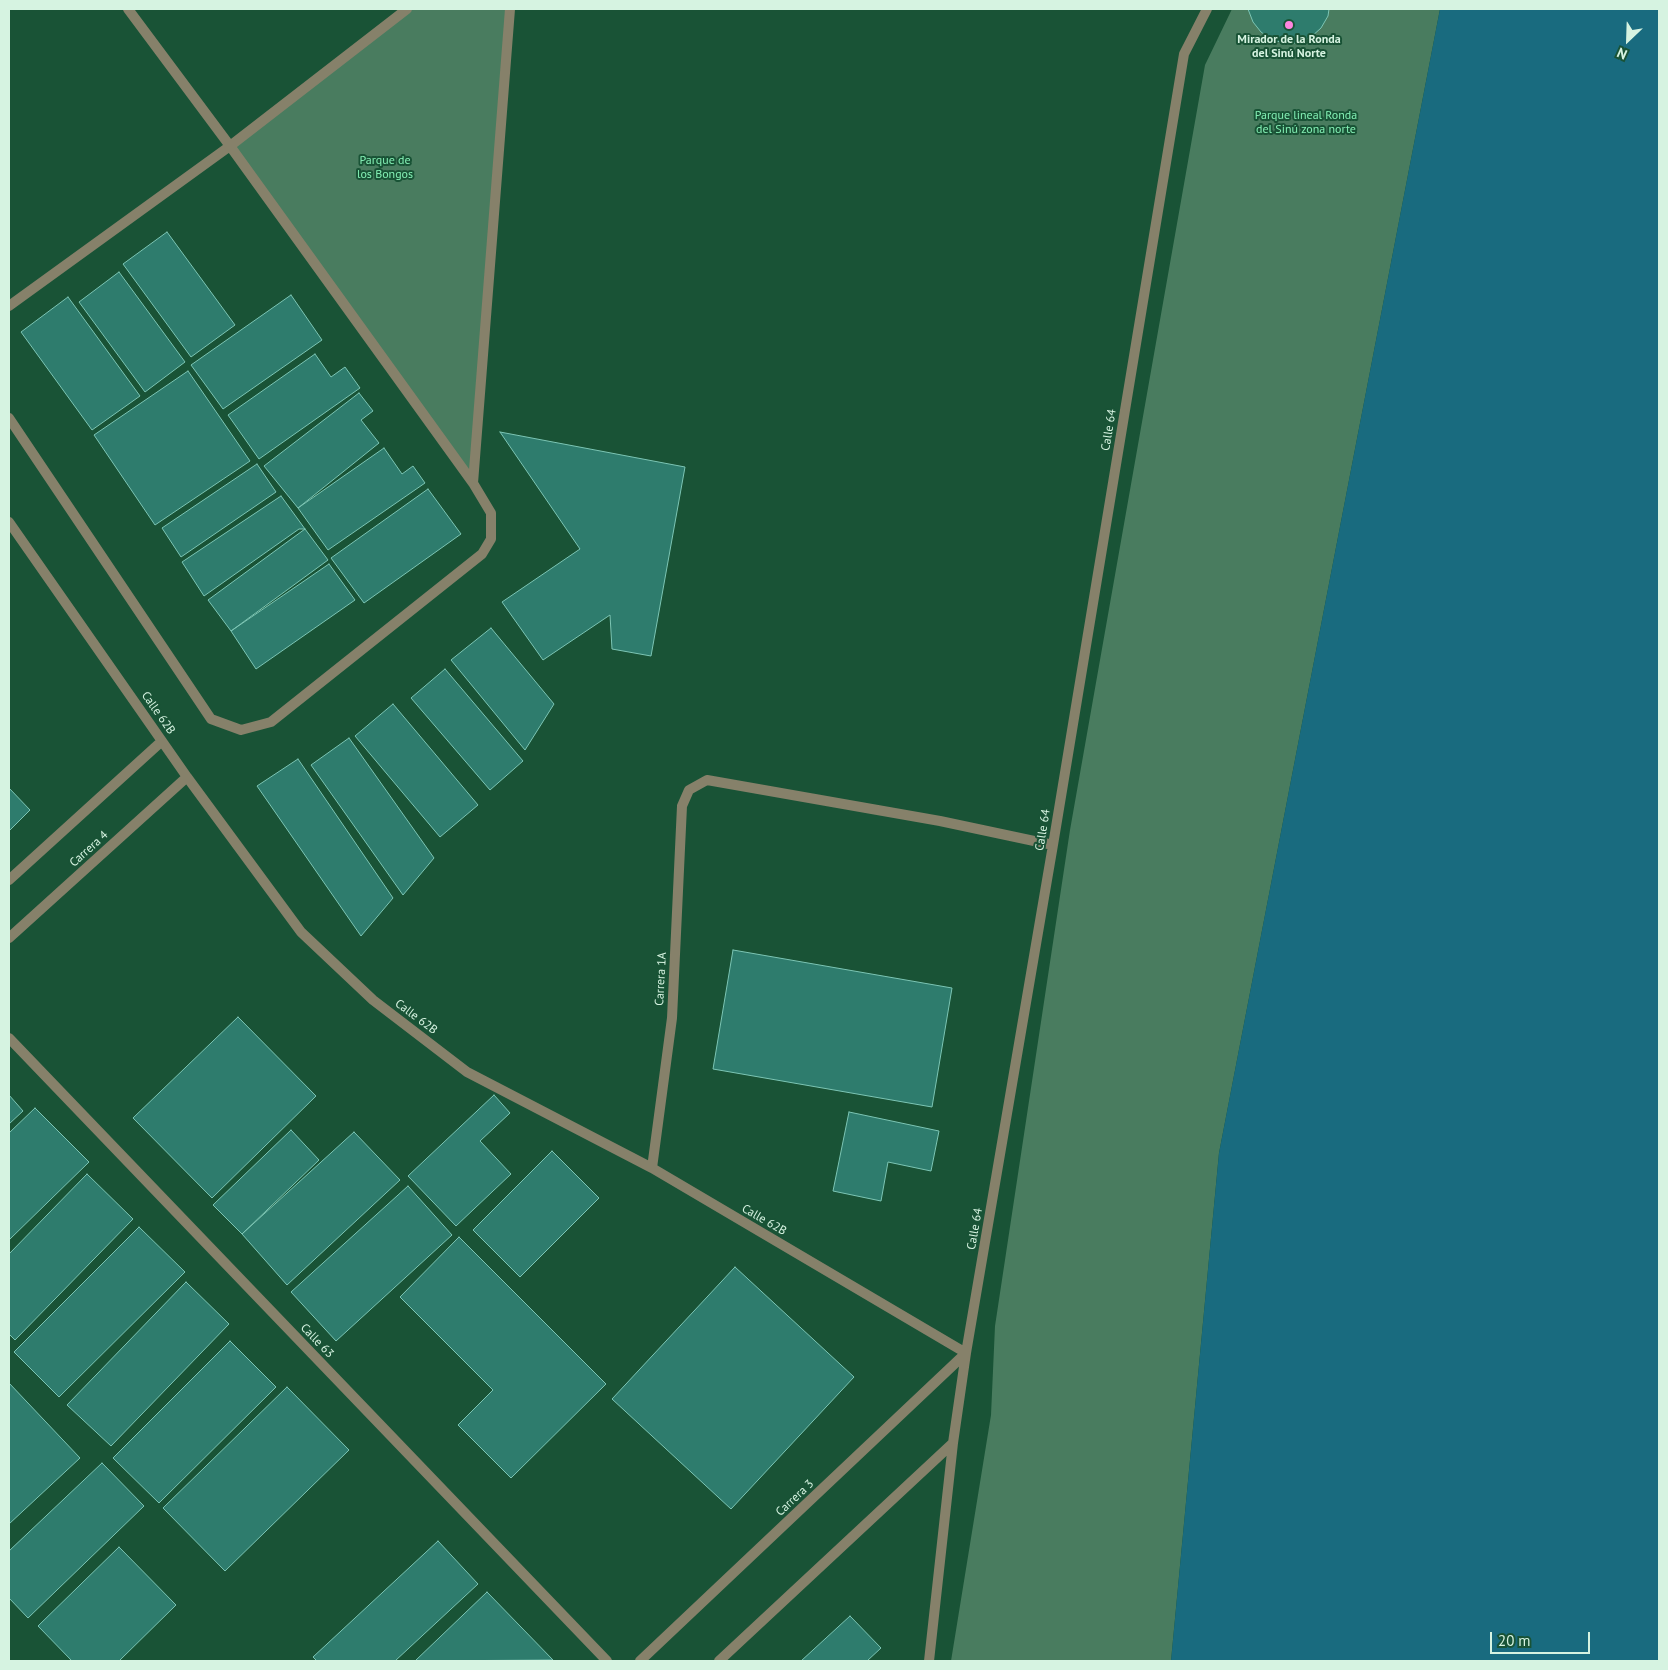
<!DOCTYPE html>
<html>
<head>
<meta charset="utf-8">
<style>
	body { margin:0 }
	#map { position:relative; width:1668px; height:1670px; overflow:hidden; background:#195336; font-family:"PT Sans",sans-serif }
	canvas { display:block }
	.frame { position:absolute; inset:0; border:10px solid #d6f3e1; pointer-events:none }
	.north { position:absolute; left:1603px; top:15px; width:50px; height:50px; -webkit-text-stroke:4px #195336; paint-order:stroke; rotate:204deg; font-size:14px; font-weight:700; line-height:20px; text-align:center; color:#d6f3e1 }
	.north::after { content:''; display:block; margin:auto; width:18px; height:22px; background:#d6f3e1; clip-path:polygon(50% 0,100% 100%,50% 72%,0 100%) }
	.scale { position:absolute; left:1490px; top:1632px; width:100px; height:22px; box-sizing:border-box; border:2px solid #d6f3e1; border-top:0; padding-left:6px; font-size:15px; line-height:18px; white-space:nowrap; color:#d6f3e1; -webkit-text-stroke:4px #195336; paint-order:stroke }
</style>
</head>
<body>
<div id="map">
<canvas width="1668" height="1670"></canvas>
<div class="frame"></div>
<div class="north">N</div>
<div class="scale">20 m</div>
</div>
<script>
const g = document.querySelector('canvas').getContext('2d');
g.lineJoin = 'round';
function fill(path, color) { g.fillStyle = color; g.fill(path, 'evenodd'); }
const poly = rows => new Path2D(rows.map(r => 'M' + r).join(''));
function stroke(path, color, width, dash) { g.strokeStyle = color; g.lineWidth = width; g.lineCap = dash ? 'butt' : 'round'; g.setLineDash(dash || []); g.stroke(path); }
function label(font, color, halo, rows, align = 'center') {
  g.font = font + ' "PT Sans",sans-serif'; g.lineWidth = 4; g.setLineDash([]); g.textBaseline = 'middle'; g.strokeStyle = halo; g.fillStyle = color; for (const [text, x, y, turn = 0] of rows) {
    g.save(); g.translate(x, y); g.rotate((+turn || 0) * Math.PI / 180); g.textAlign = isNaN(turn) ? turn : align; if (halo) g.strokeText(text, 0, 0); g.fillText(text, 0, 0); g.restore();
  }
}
const green = poly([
	[407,9,510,9,473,483,230,146],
	[1232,9,1440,9,1219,1153,1171,1661,951,1661,991,1415,995,1326,1070,830,1205,65]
]);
const water = poly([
	[1440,9,1659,9,1659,1661,1171,1661,1219,1153]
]);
const building = poly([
	[1248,9,1329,9,1328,16,1321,28,1311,37,1298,43,1285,43,1272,40,1261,32,1253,22,1248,9],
	[167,232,235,325,191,357,123,264,167,232],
	[119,272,185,362,145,392,79,302,119,272],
	[291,295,322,340,223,409,191,365,291,295],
	[68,297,140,396,92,430,21,332,68,297],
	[315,354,331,377,345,367,360,388,259,459,228,415,315,354],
	[188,371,250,461,155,525,94,435,188,371],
	[359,393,373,411,361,420,379,443,298,508,264,466,359,393],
	[500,432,685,467,651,656,612,649,610,615,543,660,502,602,580,549,500,432],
	[384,448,402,474,413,466,425,483,328,550,298,508,384,448],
	[257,464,276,492,181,557,162,528,257,464],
	[428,489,461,534,364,603,331,558,428,489],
	[281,496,305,529,299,529,204,596,182,562,281,496],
	[305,529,328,560,231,631,208,600,305,529],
	[329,564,355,600,256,669,231,631,329,564],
	[491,628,554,704,525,750,451,660,491,628],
	[445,669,523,761,490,790,411,698,445,669],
	[393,704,478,805,440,837,355,736,393,704],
	[349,738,434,858,403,895,311,765,349,738],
	[298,759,393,898,361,936,257,786,298,759],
	[9,788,30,810,9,831,9,788],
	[733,950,952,988,932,1107,713,1069,733,950],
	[238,1017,316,1096,212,1198,133,1118,238,1017],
	[9,1095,23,1111,9,1124,9,1095],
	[494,1095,510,1113,480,1141,511,1174,456,1226,408,1176,494,1095],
	[35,1108,89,1162,9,1240,9,1133,35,1108],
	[849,1112,939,1131,931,1171,888,1162,881,1201,833,1191,849,1112],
	[291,1130,319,1160,242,1234,213,1205,291,1130],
	[354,1132,400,1180,287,1285,242,1234,354,1132],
	[552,1151,599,1198,520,1277,473,1230,552,1151],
	[87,1174,133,1219,15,1340,9,1334,9,1254,87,1174],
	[408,1186,452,1235,336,1341,291,1292,408,1186],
	[139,1227,185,1272,59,1397,14,1352,139,1227],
	[459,1237,606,1384,511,1478,458,1425,493,1390,400,1297,459,1237],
	[735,1267,854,1377,731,1509,612,1399,735,1267],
	[186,1282,229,1324,111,1446,67,1405,186,1282],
	[230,1341,276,1387,159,1503,113,1458,230,1341],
	[9,1383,80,1458,9,1524,9,1383],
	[287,1387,349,1450,225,1571,163,1508,287,1387],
	[102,1463,144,1506,28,1618,9,1598,9,1551,102,1463],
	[438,1541,478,1584,395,1661,317,1661,313,1657,438,1541],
	[119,1547,176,1605,119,1661,72,1661,38,1626,119,1547],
	[487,1592,553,1660,415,1661,487,1592],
	[850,1616,881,1648,867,1661,801,1661,850,1616]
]);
const street = poly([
	[9,306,230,146,407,9],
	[9,418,211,719,241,730,271,722,482,554,491,539,491,513,473,483,230,146,128,9],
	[473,483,510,9],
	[9,522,187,777,301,932,373,1000,467,1072,652,1168,966,1353,640,1661],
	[9,880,162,741],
	[9,938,187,777],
	[9,1038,607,1661],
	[652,1168,672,1018,682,806,689,790,707,780,940,821,1053,845],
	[719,1661,953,1443],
	[929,1661,953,1443,966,1353,1053,845,1184,54,1207,9]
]);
const markers = [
	[1289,25,5,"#ff85df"]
];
const poiNames = [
	["Mirador de la Ronda",1289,40],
	["del Sinú Norte",1289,54]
];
const parkNames = [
	["Parque lineal Ronda",1306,116],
	["del Sinú zona norte",1306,130],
	["Parque de",385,161],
	["los Bongos",385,175]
];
const streetNames = [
	["Calle 64",1109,430,-81],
	["Calle 62B",158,713,55],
	["Calle 64",1043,830,-81],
	["Carrera 4",89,849,-42],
	["Carrera 1A",661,979,-87],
	["Calle 62B",416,1017,37],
	["Calle 62B",764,1220,30],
	["Calle 64",975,1229,-80],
	["Calle 63",317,1341,46],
	["Carrera 3",795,1498,-43]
];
fill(green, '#497c5f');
fill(water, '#196b7f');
fill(building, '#2e7c6d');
stroke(building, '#7cc5b4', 1);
stroke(street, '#86816a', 10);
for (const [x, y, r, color] of markers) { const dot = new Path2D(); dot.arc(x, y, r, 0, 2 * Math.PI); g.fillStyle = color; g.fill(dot); stroke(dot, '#195336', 2); }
label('bold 12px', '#d6f3e1', '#195336', poiNames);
label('12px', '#83eeb3', '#195336', parkNames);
label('12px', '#d6f3e1', '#195336', streetNames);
</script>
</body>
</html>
